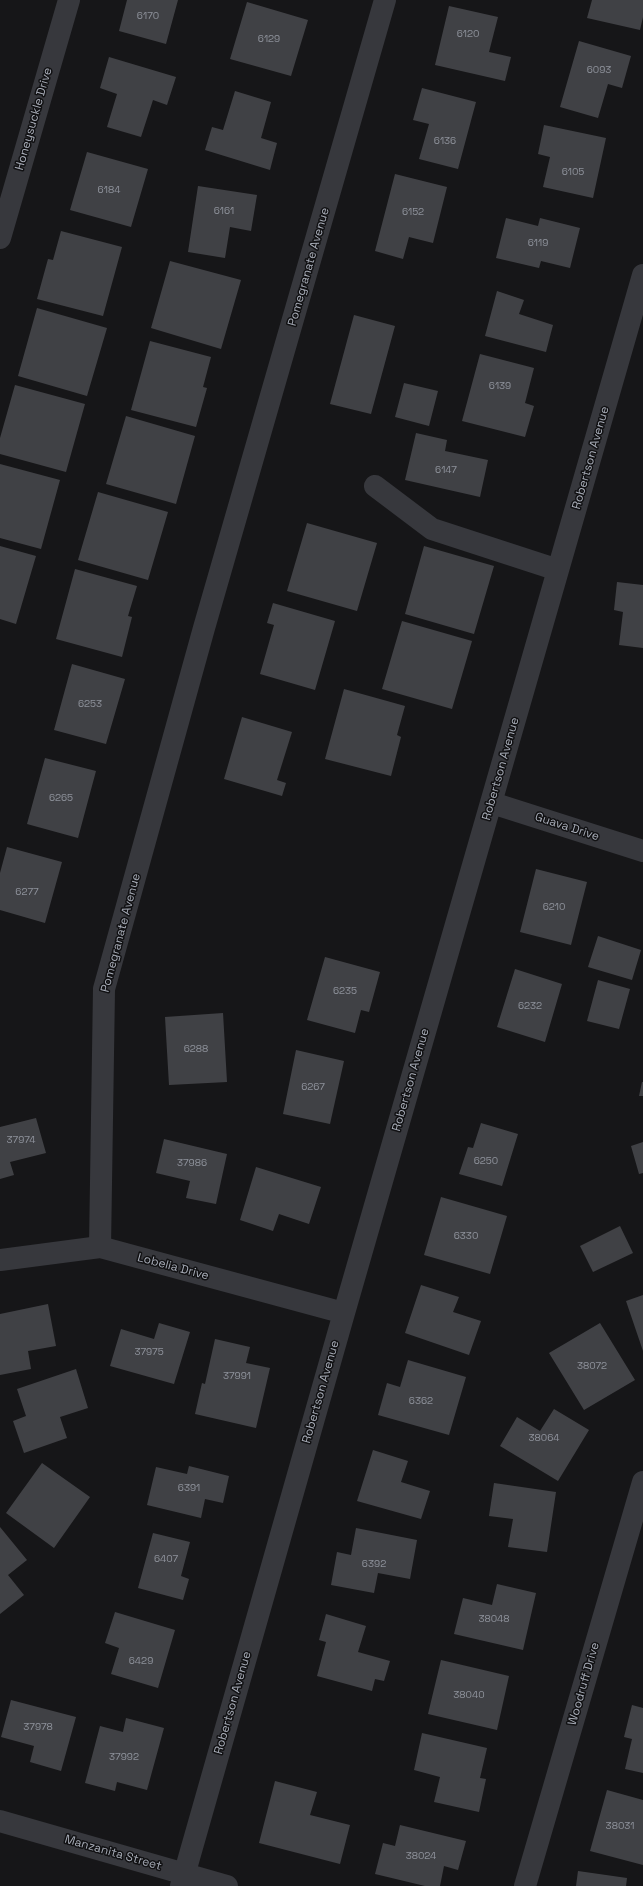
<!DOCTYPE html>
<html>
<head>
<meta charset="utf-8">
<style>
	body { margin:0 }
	canvas { display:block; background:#161618 }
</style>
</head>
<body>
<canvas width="643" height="1886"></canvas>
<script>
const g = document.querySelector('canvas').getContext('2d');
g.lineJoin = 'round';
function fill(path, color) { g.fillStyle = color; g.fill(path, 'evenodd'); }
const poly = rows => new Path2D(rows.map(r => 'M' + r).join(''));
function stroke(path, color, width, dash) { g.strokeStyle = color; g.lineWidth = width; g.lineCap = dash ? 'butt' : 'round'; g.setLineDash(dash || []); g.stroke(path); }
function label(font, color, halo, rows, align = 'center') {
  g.font = font + ' "Space Grotesk",sans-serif'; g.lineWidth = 3; g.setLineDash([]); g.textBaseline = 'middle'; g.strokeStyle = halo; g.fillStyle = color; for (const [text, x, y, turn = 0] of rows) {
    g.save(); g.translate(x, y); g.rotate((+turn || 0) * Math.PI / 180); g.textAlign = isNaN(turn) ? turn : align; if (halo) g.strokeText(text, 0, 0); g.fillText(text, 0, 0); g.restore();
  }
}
const building = poly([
	[127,0,178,0,166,44,119,31],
	[592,0,643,0,643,17,640,30,587,18],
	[247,2,308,20,291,76,230,59],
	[449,6,498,17,489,52,511,57,505,81,435,65],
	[579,41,631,56,622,88,608,84,598,118,560,107],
	[109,57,176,77,167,105,153,100,141,137,107,127,117,94,100,88],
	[422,88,476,102,458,169,419,159,429,124,413,120],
	[235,91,271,102,261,138,277,143,270,170,205,150,212,127,223,130],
	[544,125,606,138,593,198,543,187,550,157,538,154],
	[87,152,148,169,131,227,70,210],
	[395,174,447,187,433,243,409,237,403,259,375,251],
	[198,186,257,195,251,231,230,227,225,258,188,252],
	[506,218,538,226,540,218,580,228,570,268,541,261,539,268,496,258],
	[61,231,122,247,103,316,37,299,48,259,53,260],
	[170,261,241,280,221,349,151,328],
	[497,291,524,300,519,314,553,325,546,352,485,336],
	[37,308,107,328,87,396,18,376],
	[354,315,395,326,371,414,330,404],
	[150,341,211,357,203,387,207,388,196,427,131,410],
	[480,354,534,368,525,403,534,406,525,437,462,421],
	[404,383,438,391,429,426,395,417],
	[15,385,85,404,66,472,0,454,0,438],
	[126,416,195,436,176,504,106,484],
	[416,433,447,440,445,451,488,460,480,497,405,480],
	[0,464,60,480,41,549,0,538],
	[98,492,168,512,148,580,78,560],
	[307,523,377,543,357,611,287,591],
	[0,546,36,556,16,624,0,619],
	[424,546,494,566,474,634,405,614],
	[75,569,137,586,128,616,132,617,122,657,56,639],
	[617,582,643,585,643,648,619,645,623,612,614,610],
	[273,603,335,621,315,690,260,674,274,625,267,623],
	[402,621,472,641,452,709,382,689],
	[72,664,125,679,106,744,54,730],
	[344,689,405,706,397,735,401,737,391,776,325,759],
	[242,717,292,732,277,780,286,783,282,796,224,779],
	[45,758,96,771,78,838,27,824],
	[7,847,62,862,45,923,0,910,0,873],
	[536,869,587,882,571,945,520,932],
	[598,936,641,950,632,980,588,967],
	[325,957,380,972,369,1012,361,1010,355,1033,307,1020],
	[515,969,562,984,545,1042,497,1027],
	[598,980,630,989,619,1029,587,1021],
	[223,1013,227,1082,169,1085,165,1017],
	[296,1050,344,1061,330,1124,283,1114],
	[642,1082,643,1082,643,1096,639,1096],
	[36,1118,46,1153,10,1162,14,1175,0,1179,0,1127],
	[481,1123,518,1134,502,1186,459,1174,468,1147,473,1148],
	[164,1139,227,1154,216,1204,186,1198,190,1181,156,1173],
	[643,1142,643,1173,639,1174,631,1146],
	[256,1167,321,1187,309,1224,279,1214,273,1231,240,1220],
	[441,1197,507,1216,490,1274,424,1255],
	[620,1226,633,1253,593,1272,580,1246],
	[421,1285,459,1297,453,1312,481,1321,469,1355,405,1333],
	[643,1295,643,1351,626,1301],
	[48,1304,56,1346,28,1351,31,1369,0,1375,0,1314],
	[159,1323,190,1332,174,1384,110,1366,121,1329,154,1339],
	[600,1323,635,1380,584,1410,549,1353],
	[215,1339,250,1347,246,1363,270,1368,256,1428,195,1414,202,1383,205,1384],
	[408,1360,466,1377,449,1435,378,1415,387,1383,400,1387],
	[76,1369,88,1408,60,1417,67,1438,24,1453,13,1421,26,1416,17,1389],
	[554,1409,589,1430,558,1481,500,1446,517,1417,540,1431],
	[373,1450,408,1461,401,1482,430,1491,421,1519,357,1501],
	[42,1463,90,1497,54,1548,6,1513],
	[189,1466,229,1476,223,1503,205,1499,201,1518,147,1505,156,1467,187,1474],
	[494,1483,556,1492,547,1552,508,1547,513,1519,489,1516],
	[0,1527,27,1560,8,1575,24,1595,0,1614],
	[356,1528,417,1540,410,1579,378,1573,374,1593,331,1585,337,1552,351,1555],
	[153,1533,190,1542,181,1576,189,1579,183,1600,138,1588],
	[497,1584,536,1593,523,1650,454,1634,463,1598,492,1605],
	[115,1612,175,1630,158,1688,111,1674,119,1648,105,1643],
	[326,1614,366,1626,358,1652,390,1661,384,1681,375,1679,372,1691,317,1676,326,1642,319,1640],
	[441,1660,509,1676,497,1730,428,1714],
	[11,1700,76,1717,61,1771,30,1762,34,1746,1,1737],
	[632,1705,643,1708,643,1773,625,1769,632,1739,624,1737],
	[126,1718,164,1728,147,1790,117,1782,115,1791,85,1783,100,1726,123,1732],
	[422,1733,487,1748,480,1778,486,1779,479,1812,434,1802,440,1777,414,1770],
	[275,1781,317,1792,310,1815,350,1825,340,1864,259,1843],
	[607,1790,643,1800,643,1865,590,1851],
	[400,1825,466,1841,458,1870,444,1866,440,1886,425,1886,375,1874,383,1843,395,1846],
	[578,1871,627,1878,626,1886,576,1886]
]);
const minor = poly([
	[0,238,69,0],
	[375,486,432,529,558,570],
	[492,803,643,851],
	[100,1247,104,989,204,628,385,0],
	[0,1260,100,1247,344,1313],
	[0,1821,227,1886],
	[181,1886,344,1313,643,275],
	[525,1886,643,1482]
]);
const numberNames = [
	["6170",148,16],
	["6120",468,34],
	["6129",269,39],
	["6093",599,70],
	["6136",445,141],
	["6105",573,172],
	["6184",109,190],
	["6161",224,211],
	["6152",413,212],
	["6119",538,243],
	["6139",500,386],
	["6147",446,470],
	["6253",90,704],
	["6265",61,798],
	["6277",27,892],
	["6210",554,907],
	["6235",345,991],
	["6232",530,1006],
	["6288",196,1049],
	["6267",313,1087],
	["37974",21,1140],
	["6250",486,1161],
	["37986",192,1163],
	["6330",466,1236],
	["37975",149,1352],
	["38072",592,1366],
	["37991",237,1376],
	["6362",421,1401],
	["38064",544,1438],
	["6391",189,1488],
	["6407",166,1559],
	["6392",374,1564],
	["38048",494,1619],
	["6429",141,1661],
	["38040",469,1695],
	["37978",38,1727],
	["37992",124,1757],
	["38031",620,1826],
	["38024",421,1856]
];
const streetNames = [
	["Honeysuckle Drive",34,119,-74],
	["Pomegranate Avenue",309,267,-74],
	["Robertson Avenue",591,458,-74],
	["Robertson Avenue",501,769,-74],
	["Guava Drive",567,827,18],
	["Pomegranate Avenue",121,933,-75],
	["Robertson Avenue",411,1080,-74],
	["Lobelia Drive",173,1267,15],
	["Robertson Avenue",321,1392,-74],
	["Woodruff Drive",584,1684,-74],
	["Robertson Avenue",233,1703,-74],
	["Manzanita Street",113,1853,16]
];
fill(building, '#404145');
stroke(minor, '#37383d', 22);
label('10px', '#8e929b', null, numberNames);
label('12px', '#a8adb8', '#111113', streetNames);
</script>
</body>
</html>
